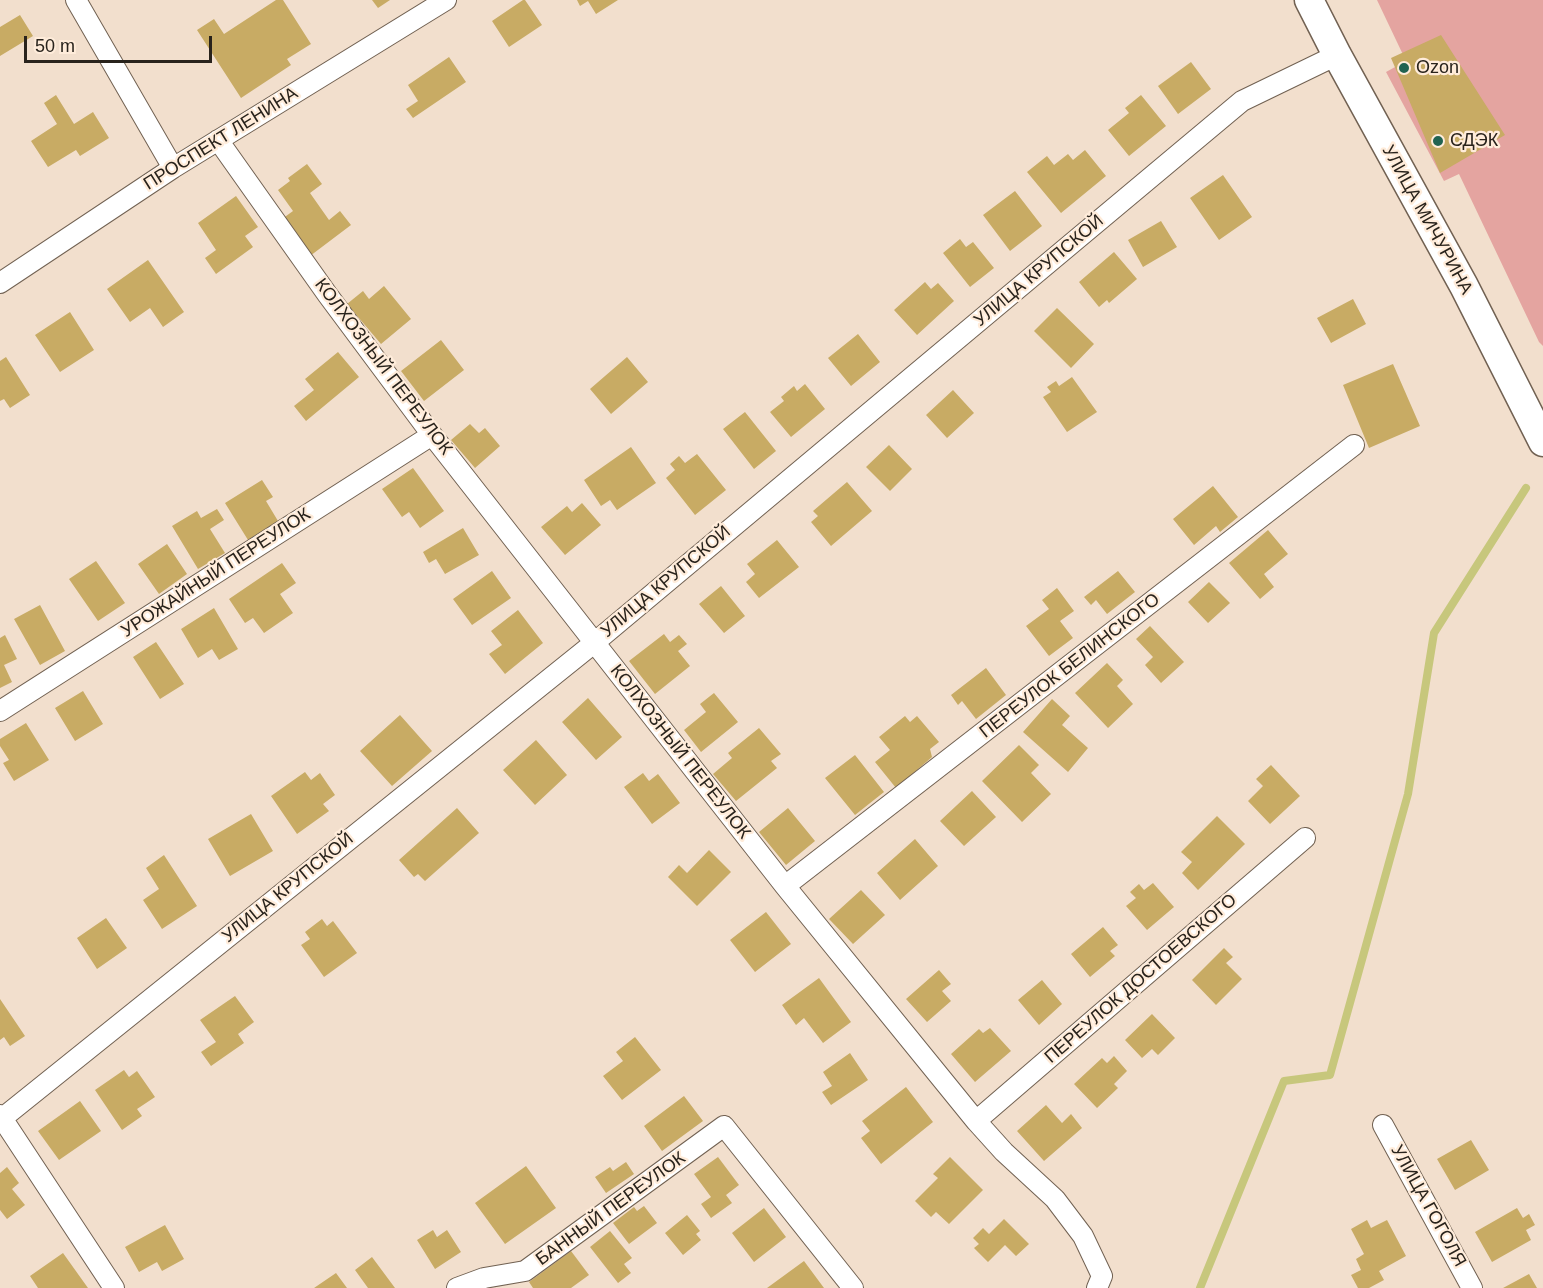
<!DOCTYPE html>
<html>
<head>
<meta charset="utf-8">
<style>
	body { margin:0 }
	#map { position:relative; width:1543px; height:1288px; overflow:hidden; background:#f2dfcd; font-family:Helvetica,sans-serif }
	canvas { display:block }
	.scale { position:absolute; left:24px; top:36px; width:188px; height:27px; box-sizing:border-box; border:3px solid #29231c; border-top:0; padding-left:8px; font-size:18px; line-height:21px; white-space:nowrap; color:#29231c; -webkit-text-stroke:4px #ffecda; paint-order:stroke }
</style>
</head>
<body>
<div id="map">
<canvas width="1543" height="1288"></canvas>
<div class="scale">50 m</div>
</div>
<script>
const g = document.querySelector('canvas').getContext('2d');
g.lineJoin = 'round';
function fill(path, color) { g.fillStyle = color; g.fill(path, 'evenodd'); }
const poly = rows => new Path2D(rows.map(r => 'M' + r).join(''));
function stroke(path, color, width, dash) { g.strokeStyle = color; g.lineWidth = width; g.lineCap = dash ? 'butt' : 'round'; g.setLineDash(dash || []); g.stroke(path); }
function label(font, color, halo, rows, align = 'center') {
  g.font = font + ' Helvetica,sans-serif'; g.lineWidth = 4.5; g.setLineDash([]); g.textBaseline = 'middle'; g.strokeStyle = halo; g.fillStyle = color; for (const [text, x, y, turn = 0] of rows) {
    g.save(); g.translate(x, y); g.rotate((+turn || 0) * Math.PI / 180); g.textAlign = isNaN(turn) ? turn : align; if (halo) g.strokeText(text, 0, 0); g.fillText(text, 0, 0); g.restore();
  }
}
const green = poly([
	[1377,0,1543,0,1543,346,1539,342,1459,174,1444,181,1386,72,1406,61]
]);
const stream = poly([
	[1200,1288,1284,1081,1330,1075,1408,794,1434,633,1526,488]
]);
const building = poly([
	[276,0,283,0,311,44,287,59,291,65,241,98,197,30,214,19,224,34],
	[372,0,390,0,378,8],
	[523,0,525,0,542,25,509,47,492,21],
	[577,0,618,0,596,14,588,1,580,6],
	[20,15,33,36,0,56,0,27],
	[1441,35,1505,135,1440,173,1391,58],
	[449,57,466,82,413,118,406,109,418,101,408,85],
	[1191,62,1211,89,1178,114,1158,86],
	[56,95,74,124,93,112,109,138,80,156,76,150,48,167,31,141,57,124,44,103],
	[1141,95,1166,126,1129,156,1108,130,1129,113,1125,108],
	[1085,150,1106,176,1061,213,1027,172,1047,156,1054,165,1068,154,1073,160],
	[307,164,322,184,310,193,329,220,340,211,351,225,310,256,282,219,293,211,278,190,290,181,288,178],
	[1223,175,1252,217,1219,240,1190,198],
	[1015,191,1042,226,1010,251,983,215],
	[236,196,258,227,245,236,253,247,216,274,205,258,216,250,198,223],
	[1161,221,1177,247,1143,267,1128,240],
	[960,239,966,247,973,242,994,268,970,287,943,253],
	[1114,252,1137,279,1109,303,1107,300,1099,307,1079,282],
	[148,260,184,312,163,327,150,308,130,322,107,289],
	[925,282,931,289,938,283,954,301,917,335,894,310],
	[384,286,411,319,381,344,347,304,363,291,369,299],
	[1353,299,1366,324,1331,343,1317,318],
	[1057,308,1094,344,1071,368,1034,331],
	[70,312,94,350,60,372,35,335],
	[858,334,880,362,851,386,828,358],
	[441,340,464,370,424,401,401,371],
	[338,352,359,377,306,421,294,406,314,390,305,379],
	[6,357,30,395,10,408,4,399,0,401,0,361],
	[627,357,648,382,611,414,590,389],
	[1393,364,1420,426,1369,448,1343,385],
	[1072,377,1097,412,1067,432,1043,397,1051,392,1047,387,1056,381,1059,386],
	[805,384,825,409,791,437,770,412,784,401,781,397,794,386,797,391],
	[953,390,974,413,947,438,926,415],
	[745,412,776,451,754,469,723,429],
	[470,424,479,433,485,428,500,446,475,468,451,440],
	[889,445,912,469,890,491,866,467],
	[631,447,656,483,617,510,610,500,601,506,584,480],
	[697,454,726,490,695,515,666,478,675,470,670,464,679,456,685,463],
	[413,468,444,511,420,528,409,512,402,517,382,489],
	[262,480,273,497,266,501,278,521,248,540,225,503],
	[847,482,872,511,831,546,811,522,818,516,813,511],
	[1213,486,1238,517,1220,532,1216,526,1194,545,1173,519],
	[582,503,601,525,565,555,541,527,567,506,572,512],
	[217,509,224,520,210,529,225,553,198,569,172,526,197,511,201,518],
	[463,528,479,555,445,574,436,559,429,563,423,552],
	[1268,530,1288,554,1264,574,1274,587,1260,599,1229,563],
	[777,540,799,567,759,598,746,582,755,574,747,564],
	[167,544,187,574,159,594,138,564],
	[96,561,125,603,98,621,69,579],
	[282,563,296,583,280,594,293,613,264,633,253,618,245,623,229,599],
	[492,571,511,598,472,625,453,599],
	[1118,571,1135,592,1107,614,1096,600,1091,605,1084,597],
	[1209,582,1230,603,1208,623,1188,602],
	[721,586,745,616,724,633,699,604],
	[1057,588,1074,611,1060,621,1073,638,1049,656,1026,626,1049,609,1042,600],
	[40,605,65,651,40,665,14,619],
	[214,608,238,649,219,660,212,649,198,658,181,629],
	[518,610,543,643,505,674,489,654,502,645,491,631],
	[1150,626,1184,662,1161,683,1145,665,1153,657,1136,639],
	[664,634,670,642,679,635,687,644,678,651,690,666,655,694,629,661],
	[5,635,17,659,4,665,12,682,0,688,0,638],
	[156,642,184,684,160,699,133,657],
	[1107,663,1123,680,1117,686,1133,704,1108,728,1075,693],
	[986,668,1006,695,976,719,962,701,958,705,951,695],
	[83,691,103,724,75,741,55,708],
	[714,693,738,722,701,752,684,730,706,712,700,704],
	[588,698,622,737,596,760,562,722],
	[1052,699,1070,716,1062,725,1088,748,1068,772,1023,732],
	[400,715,432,751,392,786,360,751],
	[905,716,910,722,917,716,939,742,930,749,932,757,896,788,875,762,890,750,879,737],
	[26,723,49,760,14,781,3,763,9,760,0,746,0,739],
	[759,728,781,754,771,761,777,768,736,801,713,774,732,758,728,753],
	[536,740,567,775,535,805,503,770],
	[1019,745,1039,765,1031,773,1051,794,1022,822,982,781],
	[855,755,884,792,855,815,825,778],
	[1271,765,1300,796,1270,824,1248,801,1263,786,1256,779],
	[305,772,311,780,320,773,335,795,323,804,329,811,297,834,271,796],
	[643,773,649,781,658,774,680,803,652,824,624,787],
	[972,791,996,817,964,846,940,821],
	[457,808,479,833,425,881,418,874,414,877,399,860],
	[788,808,815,841,786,865,759,832],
	[251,814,273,851,230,876,208,839],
	[1217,816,1245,844,1198,890,1182,873,1192,862,1181,852],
	[915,839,938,866,900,900,877,873],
	[709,850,731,872,697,906,668,877,679,865,687,873],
	[164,855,197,906,162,929,143,900,159,889,146,868],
	[1153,883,1174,907,1147,930,1126,906,1136,898,1130,892,1139,884,1144,890],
	[861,890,885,915,853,944,829,919],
	[766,912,791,944,755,972,730,940],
	[106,918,127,948,97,969,77,938],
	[322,919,327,926,333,921,357,953,324,977,301,945,310,939,305,932],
	[1103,927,1118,945,1110,951,1115,956,1090,977,1071,954],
	[1224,948,1233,957,1226,963,1242,979,1216,1005,1192,980],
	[939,970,951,984,942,991,951,1001,927,1022,906,999],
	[819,978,851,1022,823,1043,804,1018,796,1025,782,1005],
	[1042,980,1062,1004,1039,1025,1018,1000],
	[235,996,254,1022,238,1034,244,1043,211,1066,201,1052,216,1042,200,1020],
	[0,999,25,1036,10,1046,4,1037,0,1040],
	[1152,1014,1175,1038,1158,1055,1152,1049,1142,1058,1125,1040],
	[990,1028,1011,1051,975,1082,951,1054,979,1029,983,1033],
	[635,1037,661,1070,622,1100,603,1076,623,1061,616,1052],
	[850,1053,868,1080,831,1105,822,1092,832,1086,823,1072],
	[1114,1056,1127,1071,1114,1084,1118,1088,1097,1108,1074,1084,1102,1058,1107,1063],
	[124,1070,129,1077,137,1071,155,1097,137,1109,142,1116,122,1130,95,1090],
	[906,1087,933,1122,881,1164,861,1138,870,1131,862,1121],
	[684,1096,703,1121,662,1151,644,1126],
	[80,1101,101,1131,59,1160,38,1131],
	[1046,1105,1062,1123,1071,1114,1082,1128,1044,1161,1017,1131],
	[1471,1140,1489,1170,1455,1190,1437,1159],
	[718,1157,739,1185,726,1195,732,1203,711,1218,701,1204,711,1197,694,1174],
	[950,1157,983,1190,949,1224,936,1212,931,1217,915,1201,938,1178,933,1174],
	[626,1162,634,1174,606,1193,595,1177,610,1167,613,1171],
	[526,1166,556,1208,505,1244,475,1203],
	[7,1167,19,1183,12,1189,25,1205,7,1219,0,1210,0,1173],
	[644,1206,657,1223,629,1244,613,1223,634,1207,637,1211],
	[764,1208,786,1237,754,1262,732,1233],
	[1517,1208,1523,1218,1529,1214,1535,1225,1526,1230,1531,1240,1492,1262,1475,1232],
	[687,1215,700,1231,696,1234,701,1240,683,1255,665,1233],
	[1004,1219,1029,1244,1016,1256,1005,1245,988,1262,974,1248,979,1244,973,1238,983,1228,989,1234],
	[1367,1220,1371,1228,1387,1220,1406,1256,1379,1271,1384,1280,1369,1288,1358,1288,1351,1275,1361,1270,1356,1259,1364,1254,1351,1229],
	[165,1225,184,1259,162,1271,157,1262,139,1272,125,1247],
	[433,1230,437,1237,447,1230,461,1252,435,1269,417,1240],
	[610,1231,632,1258,624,1264,631,1273,618,1283,590,1247],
	[571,1251,589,1275,571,1288,533,1288,529,1282],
	[63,1253,88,1288,38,1288,30,1276],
	[372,1257,395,1288,368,1288,355,1270],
	[804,1261,824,1288,767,1288],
	[336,1273,347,1288,314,1288],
	[1529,1274,1537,1288,1503,1288]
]);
const street = poly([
	[76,0,173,168],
	[218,140,327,294,432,435,785,886,976,1121,1004,1152,1055,1199,1083,1236,1102,1276,1097,1288],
	[0,283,173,168,446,0],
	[0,711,432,435],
	[785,886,1354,445],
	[0,1115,114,1288],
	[0,1120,594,643,1242,101,1337,55],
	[976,1121,1305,838],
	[1383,1125,1472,1288],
	[457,1288,484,1278,525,1271,724,1126,853,1288]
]);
const secondary = poly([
	[1309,0,1337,55,1464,286,1543,442]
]);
const markers = [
	[1404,68,6,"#216351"],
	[1438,141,6,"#216351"]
];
const poiNames = [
	["Ozon",1416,68],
	["СДЭК",1450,141]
];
const streetNames = [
	["ПРОСПЕКТ ЛЕНИНА",221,139,-32],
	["УЛИЦА МИЧУРИНА",1427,220,61],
	["УЛИЦА КРУПСКОЙ",1039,271,-40],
	["КОЛХОЗНЫЙ ПЕРЕУЛОК",383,367,53],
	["УРОЖАЙНЫЙ ПЕРЕУЛОК",216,573,-33],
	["УЛИЦА КРУПСКОЙ",666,582,-40],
	["ПЕРЕУЛОК БЕЛИНСКОГО",1070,666,-38],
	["КОЛХОЗНЫЙ ПЕРЕУЛОК",680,752,52],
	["УЛИЦА КРУПСКОЙ",288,888,-39],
	["ПЕРЕУЛОК ДОСТОЕВСКОГО",1141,979,-41],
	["УЛИЦА ГОГОЛЯ",1428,1206,61],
	["БАННЫЙ ПЕРЕУЛОК",611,1209,-36]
];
fill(green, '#e4a4a0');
stroke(stream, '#c7c77c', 8);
fill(building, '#c8ab64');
stroke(street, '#716152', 22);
stroke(secondary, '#716152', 31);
stroke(street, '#fff', 20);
stroke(secondary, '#fff', 28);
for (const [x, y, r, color] of markers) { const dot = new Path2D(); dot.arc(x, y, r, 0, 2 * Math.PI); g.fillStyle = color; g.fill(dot); stroke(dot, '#ffecda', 2); }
label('18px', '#29231c', '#ffecda', poiNames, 'left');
label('18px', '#29231c', '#ffecda', streetNames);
</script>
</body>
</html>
